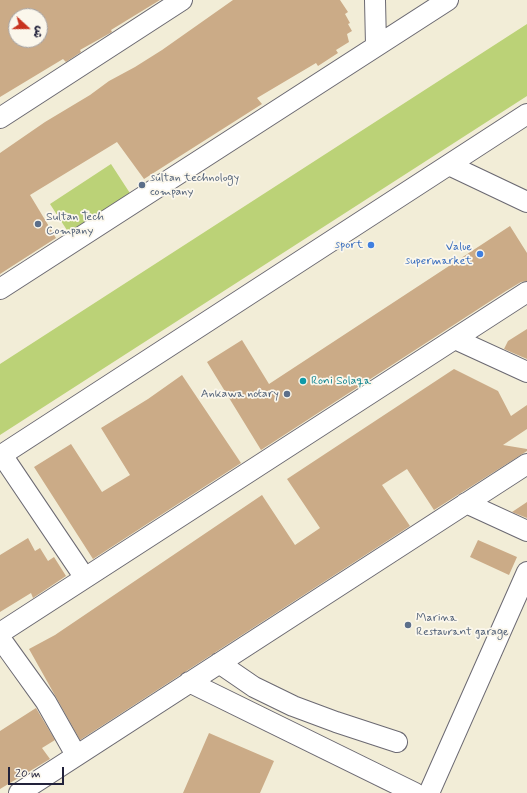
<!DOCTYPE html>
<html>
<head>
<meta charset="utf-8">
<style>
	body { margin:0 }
	#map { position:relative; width:527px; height:793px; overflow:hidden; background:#f2edd7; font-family:Mynerve,"Playpen Sans Arabic",sans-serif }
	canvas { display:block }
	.north { position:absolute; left:8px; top:8px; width:40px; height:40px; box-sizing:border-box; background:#fbf7ec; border:1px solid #a4a2a5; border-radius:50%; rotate:111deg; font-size:11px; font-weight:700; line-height:16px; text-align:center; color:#22223b }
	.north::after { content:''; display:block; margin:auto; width:14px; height:18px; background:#c8321e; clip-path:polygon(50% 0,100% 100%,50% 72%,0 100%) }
	.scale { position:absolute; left:8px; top:767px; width:56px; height:18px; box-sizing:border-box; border:2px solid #22223b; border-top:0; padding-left:5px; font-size:12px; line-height:14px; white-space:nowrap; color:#22223b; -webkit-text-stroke:3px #fbf7ec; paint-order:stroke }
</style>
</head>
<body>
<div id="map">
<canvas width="527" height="793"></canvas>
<div class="north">ش</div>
<div class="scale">20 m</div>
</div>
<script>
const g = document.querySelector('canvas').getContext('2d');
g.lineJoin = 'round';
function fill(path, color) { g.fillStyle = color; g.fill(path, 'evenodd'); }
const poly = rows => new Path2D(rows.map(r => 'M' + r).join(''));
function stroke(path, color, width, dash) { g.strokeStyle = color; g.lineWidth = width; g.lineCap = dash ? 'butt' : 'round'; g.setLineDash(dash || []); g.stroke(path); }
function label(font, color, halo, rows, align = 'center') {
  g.font = font + ' Mynerve,sans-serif'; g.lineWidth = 3.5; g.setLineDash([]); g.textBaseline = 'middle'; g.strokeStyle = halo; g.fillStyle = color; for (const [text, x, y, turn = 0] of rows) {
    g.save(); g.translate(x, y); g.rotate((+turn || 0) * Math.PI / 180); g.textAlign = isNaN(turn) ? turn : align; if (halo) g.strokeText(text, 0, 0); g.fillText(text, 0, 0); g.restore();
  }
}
const green = poly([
	[527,24,527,96,0,435,0,364],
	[111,164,137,204,76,244,50,204]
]);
const building = poly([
	[0,0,160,0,111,30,112,32,80,50,81,52,66,62,63,59,0,97],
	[16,16,40,16,40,40,16,40],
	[233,0,340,0,348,12,345,14,350,23,348,24,352,31,347,34,349,42,336,50,338,53,318,66,316,63,257,98,262,104,144,179,117,142,30,195,56,238,0,274,0,153,45,122,90,95,109,81,135,67,162,50],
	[510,226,527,253,527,281,521,282,506,291,261,450,207,362,242,340,269,384],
	[527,329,527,359,504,349,508,341],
	[454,369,498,391,511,416,527,405,527,429,503,445,527,449,527,451,434,510,407,469,382,485,410,526,80,740,29,649,55,635,262,495,295,545,320,528,287,479],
	[182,375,241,463,93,559,34,467,71,444,102,492,130,475,101,428,148,399],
	[527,502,527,518,512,512],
	[28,538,35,551,40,548,48,561,54,557,66,576,33,598,31,593,0,612,0,555],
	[478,540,517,557,509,575,470,557],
	[36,708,55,740,42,748,50,759,0,789,0,731],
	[209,733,274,761,260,793,183,793]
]);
const minor = poly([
	[375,0,376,45],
	[0,118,182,0],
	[449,165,527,202],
	[0,289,448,0],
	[455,339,527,372],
	[2,455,85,578],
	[0,456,527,114],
	[466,503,527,531],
	[0,633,527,292],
	[0,638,46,702,76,755],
	[219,663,254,687,293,706,336,722,397,742],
	[189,682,415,793],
	[19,793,527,464],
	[429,793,527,572]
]);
const markers = [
	[142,185,4,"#5c6f8a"],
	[38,224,4,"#5c6f8a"],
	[371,245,4,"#3f7fe0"],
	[480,254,4,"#3f7fe0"],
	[303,381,4,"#0f9aa8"],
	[287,394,4,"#5c6f8a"],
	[408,625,4,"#5c6f8a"]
];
const serviceNames = [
	["sultan technology",150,178],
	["company",150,192],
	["Sultan Tech",46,217],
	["Company",46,231],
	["Ankawa notary",279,394,"right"],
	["Marina",416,618],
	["Restaurant garage",416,632]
];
const shopNames = [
	["sport",363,245],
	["Value",472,247],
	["supermarket",472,261]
];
const cultureNames = [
	["Roni Solaqa",311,381]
];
fill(green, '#bbd277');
fill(building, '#cbab87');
stroke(minor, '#6b6972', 22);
stroke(minor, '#fff', 20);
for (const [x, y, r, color] of markers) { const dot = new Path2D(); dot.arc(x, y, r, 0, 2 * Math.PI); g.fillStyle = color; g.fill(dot); stroke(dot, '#fbf7ec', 1.5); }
label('12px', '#4e5e75', '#fbf7ec', serviceNames, 'left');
label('12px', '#366cbe', '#fbf7ec', shopNames, 'right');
label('12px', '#0d838f', '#fbf7ec', cultureNames, 'left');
</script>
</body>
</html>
